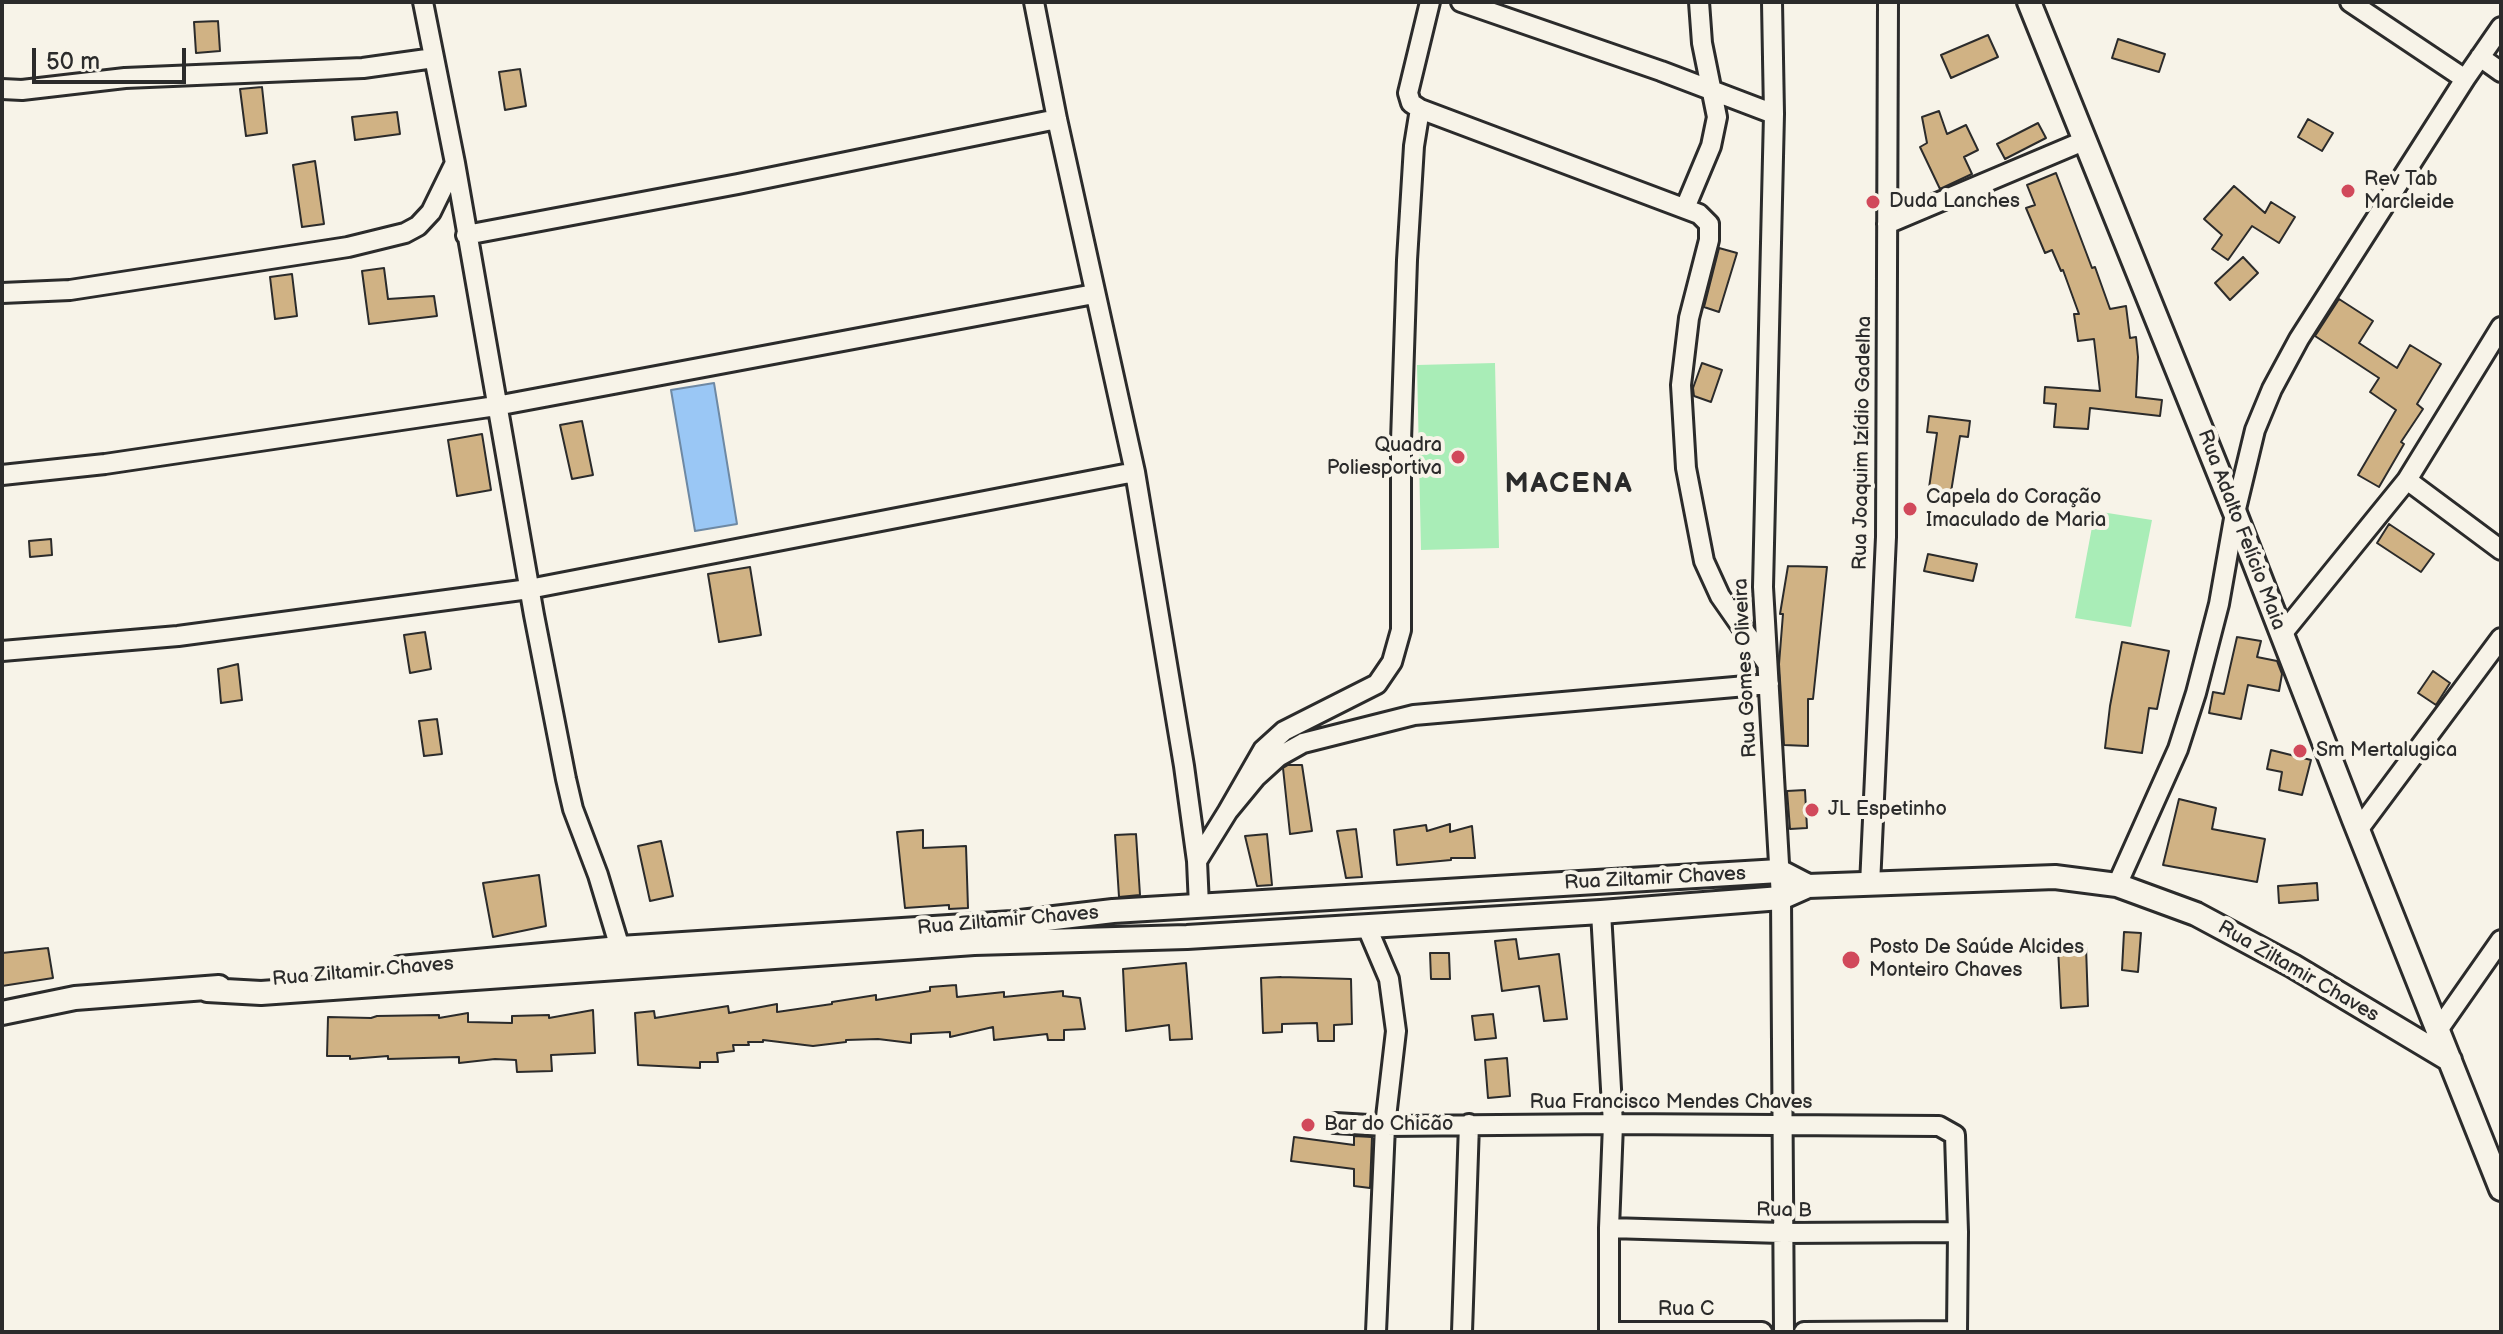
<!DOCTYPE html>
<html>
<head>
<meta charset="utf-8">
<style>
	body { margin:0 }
	#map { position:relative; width:2503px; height:1334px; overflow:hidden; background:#f7f3e8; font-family:"Balsamiq Sans",sans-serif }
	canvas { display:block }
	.frame { position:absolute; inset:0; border:4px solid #2b2b2b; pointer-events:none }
	.scale { position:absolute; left:32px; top:48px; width:154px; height:36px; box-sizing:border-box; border:4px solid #2b2b2b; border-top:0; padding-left:10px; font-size:24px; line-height:28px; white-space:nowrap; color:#2b2b2b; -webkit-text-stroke:6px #f7f3e8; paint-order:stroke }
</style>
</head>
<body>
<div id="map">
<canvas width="2503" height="1334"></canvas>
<div class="frame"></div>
<div class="scale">50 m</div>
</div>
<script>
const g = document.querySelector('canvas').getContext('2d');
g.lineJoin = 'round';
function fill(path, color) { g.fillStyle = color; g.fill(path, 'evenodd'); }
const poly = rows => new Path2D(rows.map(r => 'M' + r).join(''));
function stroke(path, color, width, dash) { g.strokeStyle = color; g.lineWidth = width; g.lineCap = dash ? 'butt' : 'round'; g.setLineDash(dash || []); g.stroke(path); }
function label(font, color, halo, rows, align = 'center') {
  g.font = font + ' "Balsamiq Sans",sans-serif'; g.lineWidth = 8; g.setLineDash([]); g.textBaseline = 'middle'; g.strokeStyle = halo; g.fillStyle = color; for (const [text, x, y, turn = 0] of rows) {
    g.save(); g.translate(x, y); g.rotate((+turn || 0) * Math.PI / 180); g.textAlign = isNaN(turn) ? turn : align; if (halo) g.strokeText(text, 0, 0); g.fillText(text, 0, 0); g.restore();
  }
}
const green = poly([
	[1495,363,1499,548,1421,550,1417,365],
	[2095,511,2152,520,2131,627,2075,618]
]);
const water = poly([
	[714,383,737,524,695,531,671,390,714,383]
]);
const building = poly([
	[218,21,220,51,196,53,194,22,218,21],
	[1988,35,1998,57,1951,78,1941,55,1988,35],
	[2118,39,2165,54,2159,72,2112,58,2118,39],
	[520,69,526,106,505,110,499,72,520,69],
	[262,87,267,133,246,136,240,89,262,87],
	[1939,111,1947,134,1966,125,1978,150,1964,157,1972,174,1940,189,1920,147,1927,143,1922,117,1939,111],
	[397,112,400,134,355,140,352,117,397,112],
	[2308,119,2333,133,2322,151,2298,137,2308,119],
	[2038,123,2046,138,2005,159,1997,144,2038,123],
	[315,161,324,224,302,227,293,165,315,161],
	[2056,173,2092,268,2095,267,2110,309,2126,306,2130,338,2136,337,2138,357,2136,397,2162,400,2160,416,2090,408,2088,429,2054,427,2056,404,2044,403,2045,387,2100,391,2094,339,2078,341,2074,314,2079,314,2063,270,2061,271,2052,250,2045,253,2026,208,2035,205,2027,185,2056,173],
	[2234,186,2265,213,2271,202,2295,217,2279,243,2252,226,2228,260,2212,249,2222,235,2204,219,2234,186],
	[1719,248,1737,253,1719,312,1704,307,1719,248],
	[2243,257,2258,273,2230,300,2215,283,2243,257],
	[384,268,388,299,434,296,437,316,369,324,362,271,384,268],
	[292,274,297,316,275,319,270,277,292,274],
	[2339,299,2373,321,2359,343,2397,368,2410,345,2441,364,2417,404,2423,409,2401,442,2404,444,2379,487,2358,475,2396,410,2370,392,2379,378,2315,336,2339,299],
	[1702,363,1722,370,1711,402,1694,396,1693,388,1702,363],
	[1929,416,1970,421,1968,437,1960,436,1951,492,1929,488,1937,433,1927,432,1929,416],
	[582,421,593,475,572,479,560,425,582,421],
	[482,434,491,490,457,496,448,440,482,434],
	[2389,524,2434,554,2421,572,2377,543,2389,524],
	[51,539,52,555,30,557,29,541,51,539],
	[1928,554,1977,564,1973,581,1924,571,1928,554],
	[1788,566,1827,567,1813,699,1808,699,1808,746,1784,745,1779,664,1783,614,1780,614,1788,566],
	[750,567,761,635,719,642,708,574,750,567],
	[425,632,431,669,410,673,404,635,425,632],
	[2237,637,2261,641,2257,657,2277,661,2282,674,2279,691,2248,685,2241,719,2209,713,2213,692,2224,694,2237,637],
	[2122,642,2169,651,2157,709,2149,708,2142,753,2105,748,2110,706,2122,642],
	[238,664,242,700,221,703,218,669,238,664],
	[2433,671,2450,683,2436,705,2418,693,2433,671],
	[437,719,442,754,424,756,419,721,437,719],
	[2271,750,2311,760,2302,795,2279,790,2282,772,2267,769,2271,750],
	[1288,765,1302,765,1312,831,1290,834,1283,768,1288,765],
	[1805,790,1807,828,1790,829,1787,791,1805,790],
	[2179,799,2216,808,2212,829,2265,839,2257,882,2163,865,2179,799],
	[1450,824,1450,832,1472,826,1475,858,1451,858,1451,860,1397,865,1394,830,1426,825,1427,831,1450,824],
	[1356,829,1362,877,1346,878,1337,831,1356,829],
	[923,830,923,848,966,846,968,908,949,909,949,905,905,908,897,832,923,830],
	[1136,834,1140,895,1119,897,1115,835,1136,834],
	[1267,834,1272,885,1257,886,1245,836,1267,834],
	[661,841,673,896,650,901,638,846,661,841],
	[539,875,546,926,493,937,483,883,539,875],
	[2317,883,2318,900,2279,903,2278,886,2317,883],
	[2124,932,2141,933,2138,972,2122,970,2124,932],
	[1516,939,1519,959,1559,954,1567,1019,1544,1021,1539,986,1502,991,1495,941,1516,939],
	[2086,946,2088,1006,2061,1008,2058,947,2086,946],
	[48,948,53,978,2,986,2,953,48,948],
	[1430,953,1449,953,1450,979,1431,979,1430,953],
	[1186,963,1192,1039,1170,1040,1169,1025,1126,1031,1123,969,1186,963],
	[1281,977,1351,979,1352,1024,1334,1025,1334,1041,1318,1041,1317,1023,1282,1024,1282,1032,1263,1033,1261,978,1281,977],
	[956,985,957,997,1004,992,1004,997,1063,991,1063,996,1080,998,1085,1029,1064,1030,1064,1040,1048,1040,1047,1034,994,1040,993,1027,950,1037,950,1032,911,1034,911,1043,878,1039,846,1040,846,1042,813,1046,763,1040,763,1042,748,1042,749,1045,733,1045,734,1051,717,1053,718,1062,700,1062,700,1068,638,1065,635,1013,654,1011,655,1018,728,1006,729,1013,777,1004,777,1012,832,1004,832,1002,876,995,876,1000,930,991,930,987,956,985],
	[593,1010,595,1053,551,1055,552,1071,517,1072,516,1060,495,1059,459,1063,459,1057,388,1059,388,1056,350,1059,350,1056,327,1056,328,1017,371,1018,377,1016,439,1015,439,1018,468,1013,468,1022,512,1023,512,1016,549,1015,549,1018,593,1010],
	[1493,1014,1496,1038,1475,1040,1472,1016,1493,1014],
	[1507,1058,1510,1096,1488,1098,1485,1060,1507,1058],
	[1354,1136,1372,1137,1370,1188,1354,1186,1354,1169,1291,1161,1294,1137,1354,1145,1354,1136]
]);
const minor = poly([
	[423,2,455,163,534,615,566,779,573,809,598,875,620,948],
	[1034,2,1057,119,1135,472,1184,766,1197,861,1199,906],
	[1430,2,1408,93,1411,103,1420,109,1699,214,1709,224,1709,240,1689,318,1681,385,1686,468,1704,561,1720,596,1766,662],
	[1461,2,1661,71,1774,114],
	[1772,2,1774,114,1763,587,1781,898,1784,1332],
	[2350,2,2465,79],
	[2480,57,2501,72],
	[2,89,22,90,125,78,363,68,434,58],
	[1685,208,1711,146,1717,117,1702,43,1699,2],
	[1887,224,2086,140],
	[466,235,738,184,1057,119],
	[2,293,70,290,348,247,405,233,418,226,431,212,455,163],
	[2,475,105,464,496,406,1094,294],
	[2407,480,2501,550],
	[2282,634,2407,480,2501,327],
	[2,651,178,636,529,589,1135,472],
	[1228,811,1263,750,1284,731,1377,684,1392,662,1401,630,1401,441,1407,260,1414,146,1420,109],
	[2358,830,2501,638],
	[1197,861,1228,811,1256,777,1278,757,1303,743,1414,715,1769,684],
	[1870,885,1886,537,1888,2],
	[2117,885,2178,749,2196,693,2219,604,2235,513,2255,430,2272,389,2299,339,2465,79,2501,27],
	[1601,912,1613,1124,1609,1228,1609,1332],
	[1366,925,1389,979,1396,1031,1385,1126,1376,1332],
	[2438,1030,2501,940],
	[1335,1123,1385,1126,1613,1124,1939,1126,1955,1135,1958,1232,1957,1332],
	[1609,1228,1782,1233,1958,1232],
	[1462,1332,1469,1124],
	[1609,1332,1762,1332],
	[1804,1332,1957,1331]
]);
const tertiary = poly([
	[2029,2,2235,513,2354,820,2501,1189],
	[400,968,620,948,1012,923,1113,911,1779,871,1808,886],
	[207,990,261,993,974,943,1187,937,1601,912,1781,898,1808,886,2055,877,2117,885,2196,914,2293,966,2450,1060],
	[2,1013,75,998,219,987]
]);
const markers = [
	[2348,191,8,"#d1495b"],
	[1873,202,8,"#d1495b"],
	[1458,457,8,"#d1495b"],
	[1910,509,8,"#d1495b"],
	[2300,751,8,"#d1495b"],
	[1812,810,8,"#d1495b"],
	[1851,960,10,"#d1495b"],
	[1308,1125,8,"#d1495b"]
];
const poiNames = [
	["Rev Tab",2364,180],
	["Marcleide",2364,203],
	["Duda Lanches",1889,202],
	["Quadra",1442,446,"right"],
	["Poliesportiva",1442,469,"right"],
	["Capela do Coração",1926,498],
	["Imaculado de Maria",1926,521],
	["Sm Mertalugica",2316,751],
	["JL Espetinho",1828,810],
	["Posto De Saúde Alcides",1869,948],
	["Monteiro Chaves",1869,971],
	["Bar do Chicão",1324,1125]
];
const streetNames = [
	["Rua Joaquim Izídio Gadelha",1863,443,-89],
	["Rua Adalto Felício Maia",2241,530,69],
	["Rua Gomes Oliveira",1746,668,-93],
	["Rua Ziltamir Chaves",1655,879,-3],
	["Rua Ziltamir Chaves",1008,921,-5],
	["Rua Ziltamir Chaves",363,972,-5],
	["Rua Ziltamir Chaves",2298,972,30],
	["Rua Francisco Mendes Chaves",1671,1103],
	["Rua B",1784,1211,1],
	["Rua C",1686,1310]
];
const districtNames = [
	["MACENA",1569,485]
];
fill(green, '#a9edb7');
fill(water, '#9ac7f5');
stroke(water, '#6e89a4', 2);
fill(building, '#d0b284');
stroke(building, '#2b2b2b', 2);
stroke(minor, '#2b2b2b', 24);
stroke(tertiary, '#2b2b2b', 28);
stroke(minor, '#f7f3e8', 18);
stroke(tertiary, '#f7f3e8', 22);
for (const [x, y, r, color] of markers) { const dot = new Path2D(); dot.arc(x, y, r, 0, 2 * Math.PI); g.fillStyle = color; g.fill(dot); stroke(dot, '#f7f3e8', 3); }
label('20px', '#2b2b2b', '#f7f3e8', poiNames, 'left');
label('20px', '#2b2b2b', '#f7f3e8', streetNames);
g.letterSpacing = '2px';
label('bold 28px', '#2b2b2b', '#f7f3e8', districtNames);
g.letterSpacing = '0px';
</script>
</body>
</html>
